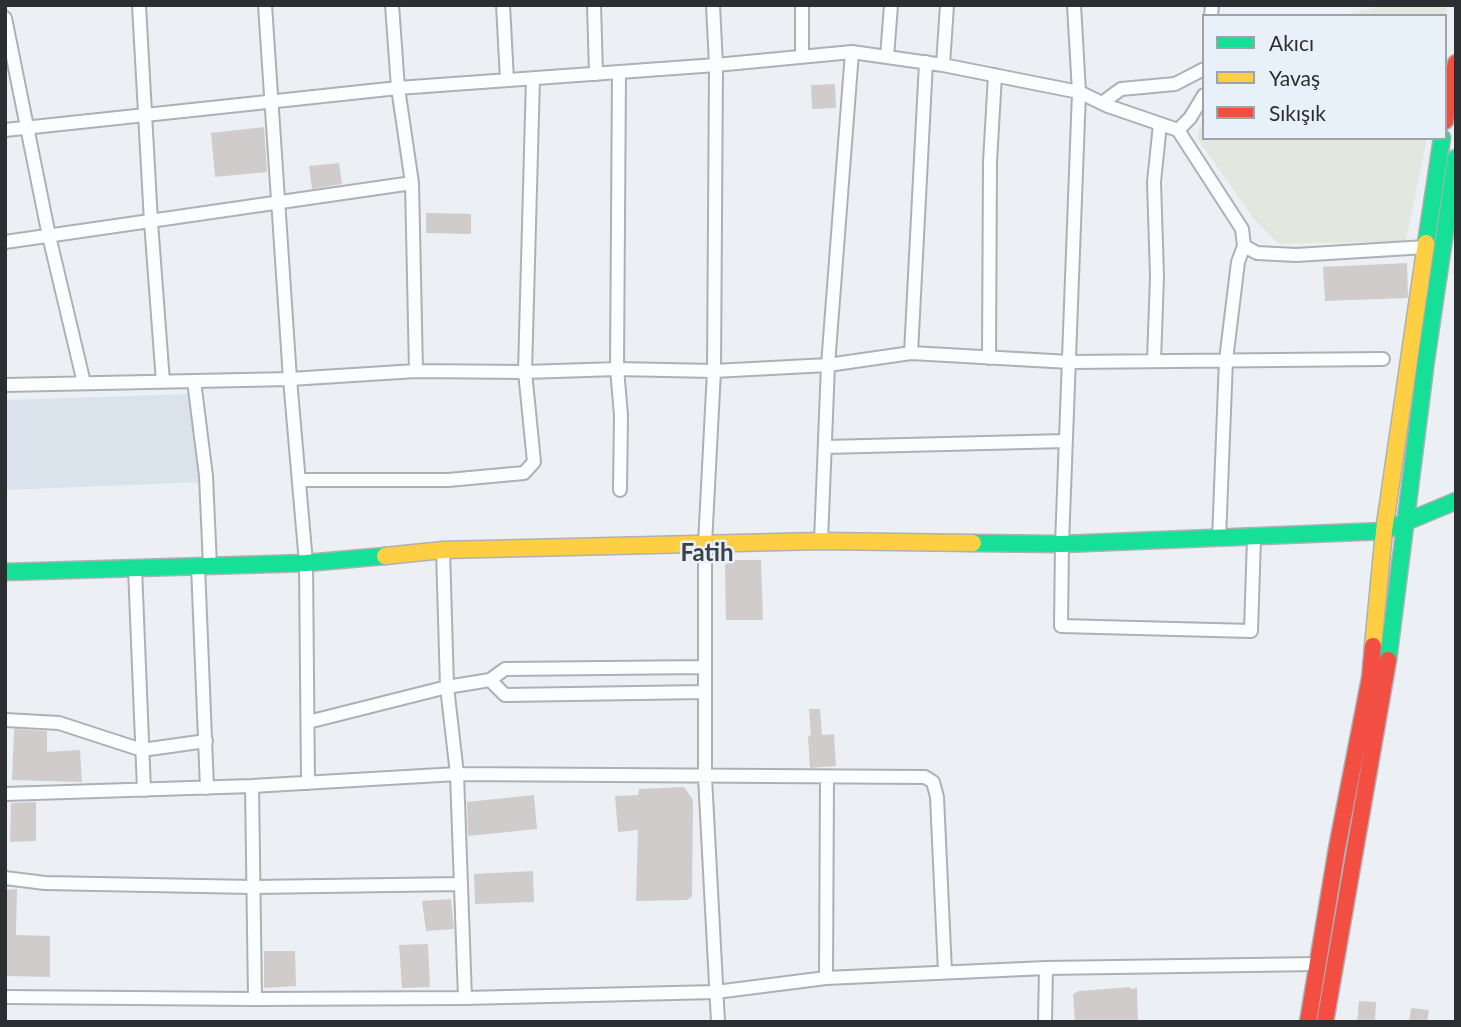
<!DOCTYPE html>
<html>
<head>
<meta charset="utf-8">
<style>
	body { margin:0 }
	#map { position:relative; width:1461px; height:1027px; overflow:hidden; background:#ecf0f5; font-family:Lato,sans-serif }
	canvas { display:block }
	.frame { position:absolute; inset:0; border:7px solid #2c2f32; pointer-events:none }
	.legend { position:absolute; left:1202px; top:14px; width:245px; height:126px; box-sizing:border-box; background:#e8f0f9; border:2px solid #9da3a9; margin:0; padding:9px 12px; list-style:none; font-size:21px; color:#2c2f32 }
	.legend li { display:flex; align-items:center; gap:14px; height:35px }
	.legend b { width:35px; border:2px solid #9da3a9 }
</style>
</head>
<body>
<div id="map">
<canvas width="1461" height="1027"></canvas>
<div class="frame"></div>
<ul class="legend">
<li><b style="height:9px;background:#16e098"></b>Akıcı</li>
<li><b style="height:9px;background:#ffcf43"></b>Yavaş</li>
<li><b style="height:9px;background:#f24e42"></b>Sıkışık</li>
</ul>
</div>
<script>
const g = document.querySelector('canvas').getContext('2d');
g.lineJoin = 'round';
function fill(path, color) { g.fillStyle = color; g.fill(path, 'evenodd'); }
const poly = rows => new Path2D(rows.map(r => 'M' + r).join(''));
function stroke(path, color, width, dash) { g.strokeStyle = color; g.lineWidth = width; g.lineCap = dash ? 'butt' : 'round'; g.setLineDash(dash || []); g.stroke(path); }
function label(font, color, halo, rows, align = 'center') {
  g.font = font + ' Lato,sans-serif'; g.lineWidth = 5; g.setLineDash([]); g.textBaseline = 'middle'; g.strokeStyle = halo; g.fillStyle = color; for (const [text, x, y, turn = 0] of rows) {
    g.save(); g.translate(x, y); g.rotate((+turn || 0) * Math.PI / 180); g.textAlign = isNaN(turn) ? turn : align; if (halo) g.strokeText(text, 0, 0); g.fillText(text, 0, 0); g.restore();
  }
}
const built = poly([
	[191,394,203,482,5,490,5,400]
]);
const green = poly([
	[1384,5,1447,5,1445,16,1342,16],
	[1204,116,1204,138,1427,138,1406,241,1279,244,1254,219,1197,138]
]);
const building = poly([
	[835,84,836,108,812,109,811,85],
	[264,127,267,172,215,177,211,133],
	[339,163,342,184,312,189,309,166],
	[426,213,471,214,471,234,426,233],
	[1407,263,1408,298,1325,301,1323,267],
	[731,560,761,560,763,620,726,620,725,565],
	[809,709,820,709,822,735,834,734,836,766,810,768,808,736,811,735],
	[14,729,47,731,47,752,80,750,82,782,12,780],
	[684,787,693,800,692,897,687,900,636,901,638,830,618,832,615,796,638,795,639,789],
	[534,795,537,829,468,836,467,802],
	[36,802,36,841,10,842,11,803],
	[533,871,534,902,475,904,474,874],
	[17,889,16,935,50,936,50,977,5,976,5,890],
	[451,899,454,929,426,931,422,901],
	[428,944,430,987,402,988,399,945],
	[264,951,295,951,296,986,264,988],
	[1130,987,1130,989,1137,988,1138,1022,1075,1022,1073,994,1079,991],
	[1359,1001,1376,1002,1375,1022,1357,1022],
	[1411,1008,1429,1010,1427,1022,1409,1022]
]);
const street = poly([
	[139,5,151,222,163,382],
	[265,5,290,379,306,563,308,783],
	[392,5,398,88,412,183,416,371],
	[503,5,507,80],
	[594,5,596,74],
	[713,5,716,65,714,371,705,544,705,777,718,1022],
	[802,5,802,56],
	[1074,5,1079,92,1062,544,1061,626,1251,631,1254,538],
	[1211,16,1212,5],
	[5,18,49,236,84,383],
	[887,57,891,5],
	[943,65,947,5],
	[619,72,617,369,621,415,620,490],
	[1102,103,1121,89,1175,84,1204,69],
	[5,130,398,88,716,65,852,52,943,65,1079,92,1108,106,1178,130,1190,118,1204,95],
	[1178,130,1242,229,1244,246,1257,253,1296,255,1426,247],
	[5,242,412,183],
	[911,353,926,62],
	[989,358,990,162,995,75],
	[1154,361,1157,276,1154,182,1160,124],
	[194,381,206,476,210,566],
	[5,385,290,379,416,371,525,372,617,369,714,371,828,365,911,353,1070,362,1383,359],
	[825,447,1066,441],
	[300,480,448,480,524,473,534,462,525,372,533,78],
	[1219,539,1226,360,1238,262,1244,246],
	[821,541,828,365,852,52],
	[443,550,447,687,457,774,465,998],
	[198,566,207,788],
	[135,568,144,790],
	[490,680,505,669,704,667],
	[5,720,59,723,142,750,206,741],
	[308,722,447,687,490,680,505,695,704,692],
	[252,786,255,999],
	[5,794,252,786,457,774,925,777,933,782,937,797,945,972],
	[5,878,45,883,253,887,461,884],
	[826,978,827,777],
	[5,997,255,999,465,998,716,992,826,978,1046,968,1318,964],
	[1045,1022,1046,968]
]);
const fast = poly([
	[1426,243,1442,138],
	[973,543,1062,544,1384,531,1456,501],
	[5,572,306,563,385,556],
	[1388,660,1426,360,1456,158]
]);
const slow = poly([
	[385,556,443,550,821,541,973,543],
	[1373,646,1384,531,1426,243]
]);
const jam = poly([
	[1445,121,1456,63],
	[1308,1022,1337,848,1370,678,1373,646],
	[1325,1022,1388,660]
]);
const districtNames = [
	["Fatih",707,553]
];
fill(built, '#dae3ec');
fill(green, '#e2e7df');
fill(building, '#d0cccc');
stroke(street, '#adb0b4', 16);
stroke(fast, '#adb0b4', 19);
stroke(slow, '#adb0b4', 19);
stroke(jam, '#adb0b4', 19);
stroke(street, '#fcfdfe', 12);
stroke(fast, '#16e098', 16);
stroke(slow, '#ffcf43', 16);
stroke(jam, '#f24e42', 16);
label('bold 24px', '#3b4148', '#e8f0f9', districtNames);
</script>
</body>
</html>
